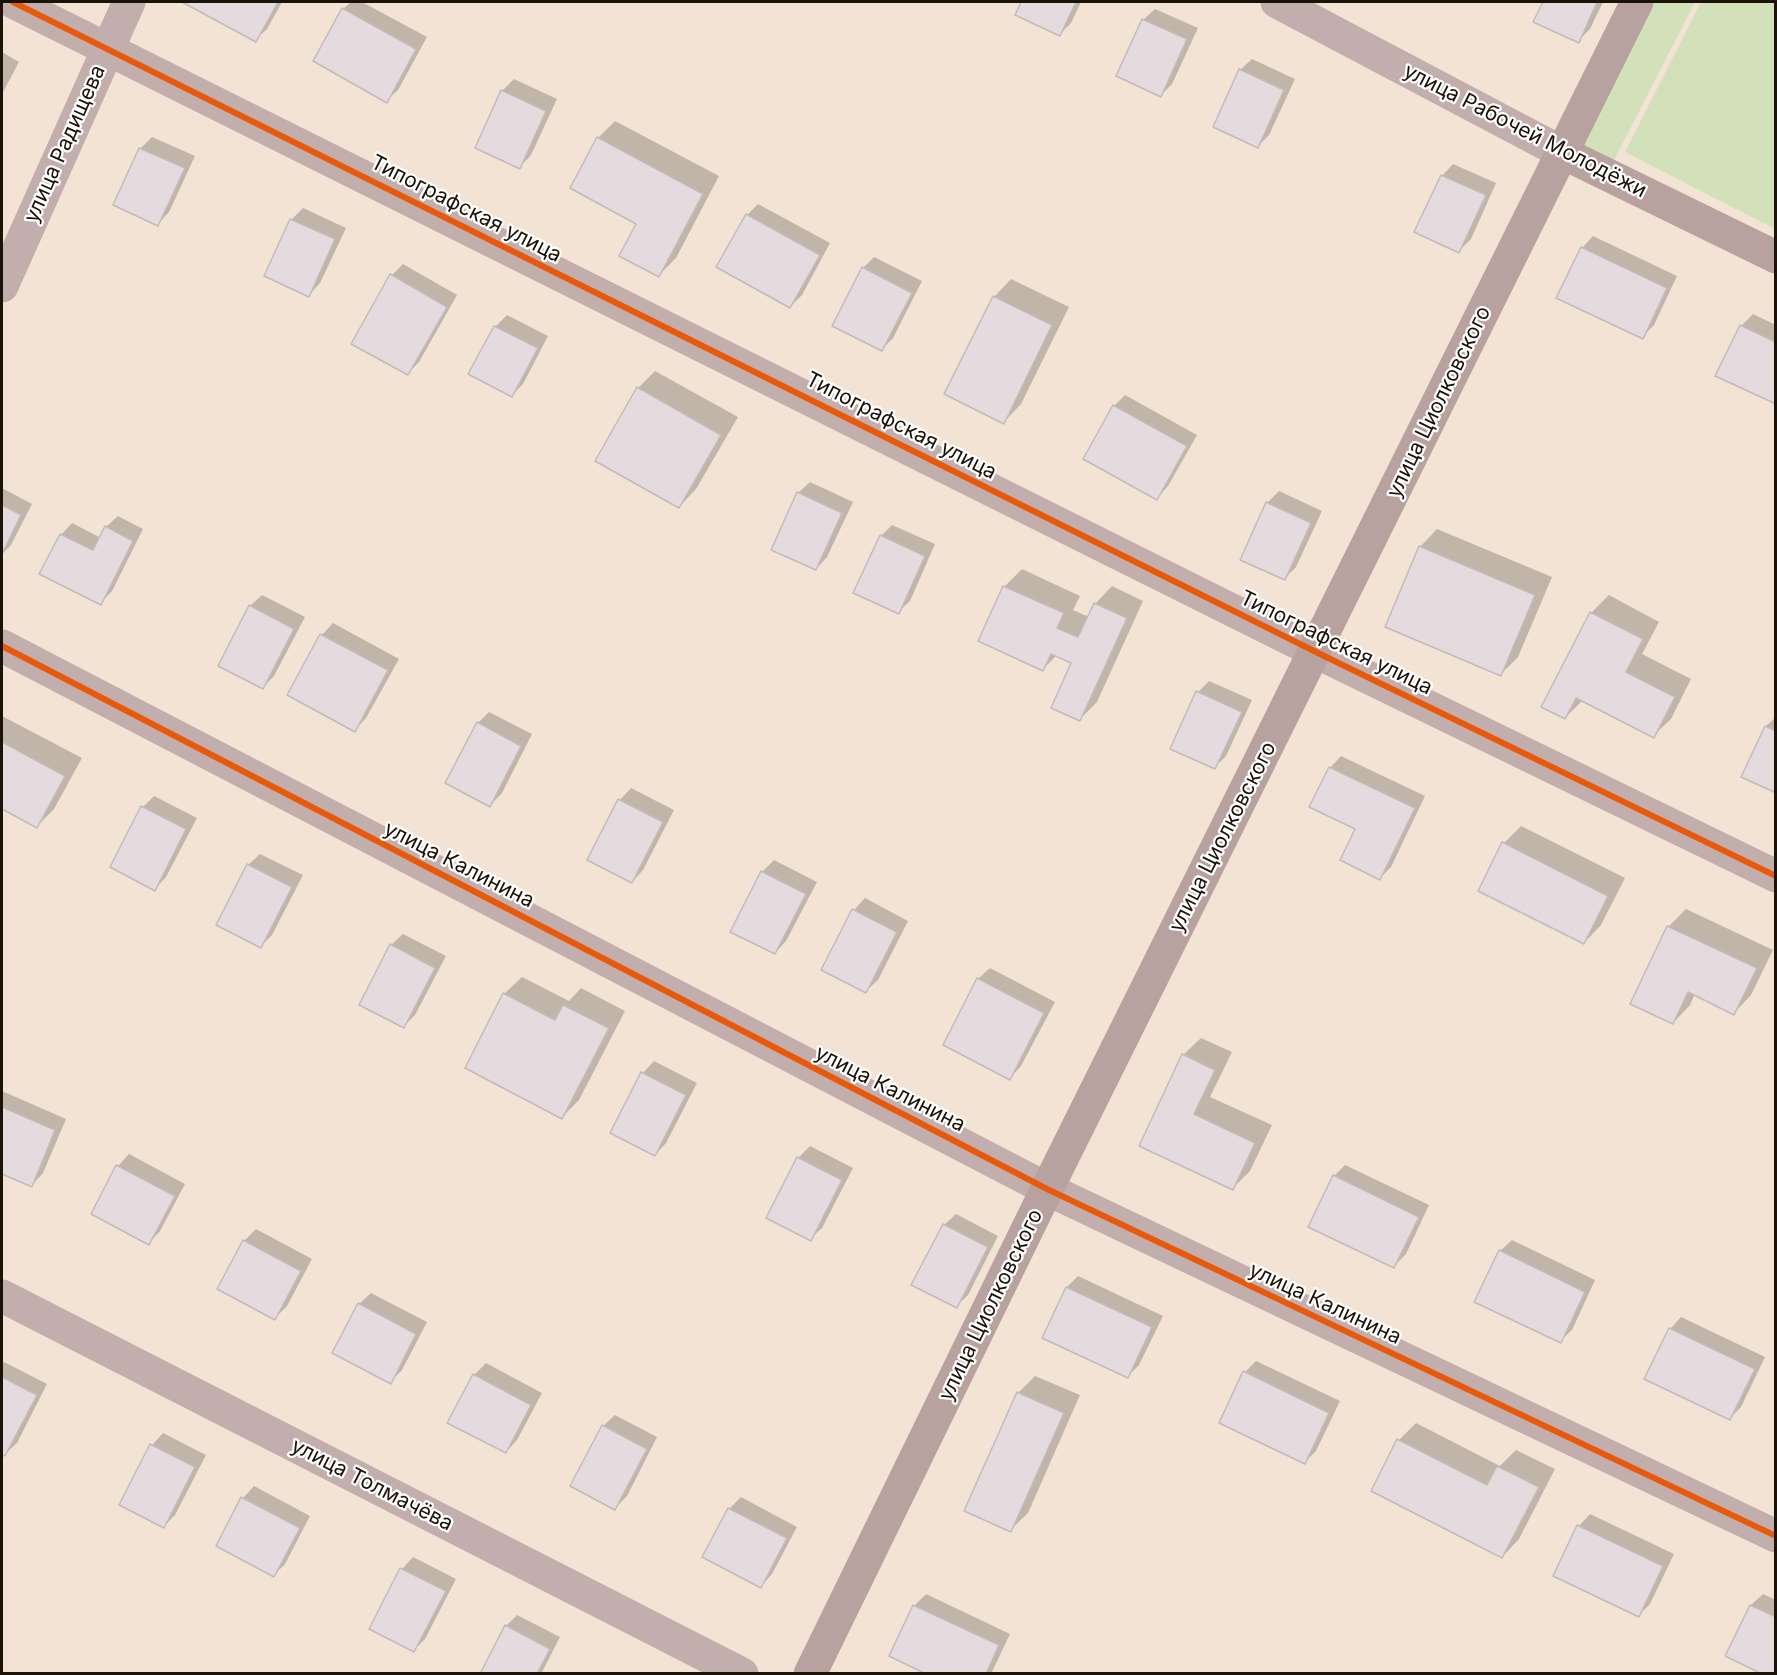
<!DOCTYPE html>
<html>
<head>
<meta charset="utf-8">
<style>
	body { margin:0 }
	#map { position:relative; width:1777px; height:1675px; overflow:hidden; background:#f2e3d4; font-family:Inter,sans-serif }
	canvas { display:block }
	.frame { position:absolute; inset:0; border:3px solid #1c1308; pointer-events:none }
</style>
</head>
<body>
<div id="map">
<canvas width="1777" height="1675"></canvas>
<div class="frame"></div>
</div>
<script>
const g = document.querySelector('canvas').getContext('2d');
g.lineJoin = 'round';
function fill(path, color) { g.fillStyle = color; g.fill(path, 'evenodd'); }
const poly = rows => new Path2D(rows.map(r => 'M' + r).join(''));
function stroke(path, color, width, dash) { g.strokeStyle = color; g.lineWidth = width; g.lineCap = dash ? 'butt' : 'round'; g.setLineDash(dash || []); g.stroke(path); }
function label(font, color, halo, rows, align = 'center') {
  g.font = font + ' Inter,sans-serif'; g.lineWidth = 4.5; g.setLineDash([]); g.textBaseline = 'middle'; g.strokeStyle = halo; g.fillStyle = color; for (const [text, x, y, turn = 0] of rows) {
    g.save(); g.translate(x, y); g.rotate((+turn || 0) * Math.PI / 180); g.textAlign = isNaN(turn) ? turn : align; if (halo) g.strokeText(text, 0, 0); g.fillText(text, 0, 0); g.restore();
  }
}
const green = poly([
	[1637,2,1695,2,1607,174,1563,153],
	[1701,2,1775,2,1775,229,1625,152]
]);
const shadow = poly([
	[185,2,282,2,267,29,255,40],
	[351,2,362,2,427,37,398,90,386,101,343,9],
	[1023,2,1081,2,1071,23,1060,34,1017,14],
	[1544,2,1603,2,1590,29,1578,41,1535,21],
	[1155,9,1198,28,1172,84,1161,95,1143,20],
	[2,52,19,62,2,94],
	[1252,59,1295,79,1269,135,1258,146,1240,70],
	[514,79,557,99,531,155,520,167,502,91],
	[615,121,719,176,676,258,659,275,638,223,598,138],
	[152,137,195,156,169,212,158,224,115,204,140,149],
	[1453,164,1496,183,1471,239,1459,251,1442,176],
	[758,204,830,243,802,295,790,307,747,215],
	[303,208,346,228,320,283,309,295,266,275,291,220],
	[1593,236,1677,276,1654,325,1642,337,1582,248],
	[874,257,922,281,893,338,882,349,863,268],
	[403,264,457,295,419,362,407,374,392,275],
	[1011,279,1069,307,1021,404,1004,422,994,297],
	[1753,314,1776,325,1776,403,1741,326],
	[507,315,548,336,523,384,512,395,495,327],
	[655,371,738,417,696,489,679,507,638,388],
	[1125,395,1197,435,1168,486,1157,498,1114,406],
	[810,482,853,502,827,557,816,569,798,493],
	[2,488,32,504,11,545,2,554],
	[1279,491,1322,511,1296,567,1285,578,1267,503],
	[118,516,143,529,112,591,100,603,61,535,72,523,101,538,106,527],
	[892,525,935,544,910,601,898,612,881,536],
	[1437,529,1552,577,1518,657,1501,674,1420,547],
	[1022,569,1080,596,1073,610,1089,617,1095,604,1112,586,1143,601,1097,702,1080,719,1073,663,1057,655,1043,669,1004,587],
	[262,595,305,617,274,676,263,687,250,606],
	[1609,595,1659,622,1642,654,1691,679,1671,719,1653,736,1583,700,1565,718,1543,706,1591,613],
	[333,623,399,659,366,718,355,730,322,635],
	[1209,681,1252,700,1226,756,1215,767,1198,692],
	[489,712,532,734,502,793,490,805,478,723],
	[2,716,82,758,54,809,37,826,2,807],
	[1776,717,1776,792,1743,776,1766,726],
	[1341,756,1425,796,1391,867,1380,878,1330,768],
	[631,788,674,810,643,870,632,882,589,859,620,800],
	[154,796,197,818,166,877,155,889,143,807],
	[1521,826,1625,878,1601,925,1584,943,1504,843],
	[260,854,303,875,272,935,261,946,248,865],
	[774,860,817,882,786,941,775,953,732,931,763,871],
	[865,898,908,921,878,980,866,991,854,910],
	[1686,909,1773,950,1751,995,1734,1013,1695,994,1690,1005,1673,1023,1632,1003,1669,926],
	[403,934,446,956,415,1015,404,1026,391,945],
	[990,968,1055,1002,1021,1066,1010,1078,978,979],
	[522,977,569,1001,581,988,625,1011,579,1100,562,1117,504,994],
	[1201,1038,1232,1052,1210,1097,1272,1125,1250,1171,1233,1188,1141,1145,1183,1055],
	[654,1061,697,1083,666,1143,655,1155,612,1132,643,1073],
	[2,1091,66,1119,43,1173,32,1185,2,1172],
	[810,1146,853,1168,822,1228,810,1239,798,1158],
	[129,1154,185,1184,160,1231,149,1243,93,1214,118,1166],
	[1345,1165,1429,1205,1406,1254,1394,1266,1334,1176],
	[956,1214,998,1236,968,1295,956,1306,944,1225],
	[256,1229,312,1259,287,1306,275,1318,244,1241],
	[1512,1240,1595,1280,1572,1330,1560,1341,1500,1251],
	[1078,1276,1163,1316,1139,1365,1127,1377,1067,1287],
	[371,1293,427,1322,402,1370,390,1382,359,1304],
	[1681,1317,1765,1357,1741,1407,1730,1418,1670,1329],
	[1256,1361,1340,1401,1316,1451,1305,1462,1245,1372],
	[4,1362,47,1384,17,1443,5,1454,2,1452,2,1364],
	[486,1363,542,1393,517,1440,506,1452,449,1423,474,1375],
	[1035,1376,1080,1395,1028,1513,1010,1530,1018,1393],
	[615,1415,657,1437,627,1496,615,1508,603,1426],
	[1416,1423,1500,1466,1516,1450,1555,1469,1519,1539,1502,1557,1399,1440],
	[163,1433,206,1455,175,1515,164,1526,121,1504,152,1445],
	[254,1486,310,1516,285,1564,274,1575,218,1546,243,1498],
	[741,1497,797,1527,772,1574,761,1586,729,1509],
	[1590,1514,1674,1554,1650,1604,1639,1615,1555,1575,1579,1526],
	[413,1557,456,1579,425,1639,414,1650,371,1628,402,1569],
	[926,1594,1010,1634,991,1674,929,1674,914,1606],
	[1763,1594,1776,1600,1776,1674,1727,1656,1751,1605],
	[517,1615,560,1637,541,1674,482,1674,506,1626]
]);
const building = poly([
	[182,2,278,2,256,42,182,2],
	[1021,2,1076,2,1060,36,1015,15,1021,2],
	[1543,2,1597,2,1579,43,1533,22,1543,2],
	[342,8,416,49,387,103,313,61,342,8],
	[1142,19,1187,39,1161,97,1116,76,1142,19],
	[1239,69,1284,90,1258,148,1213,127,1239,69],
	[501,90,546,111,520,169,475,148,501,90],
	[597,137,703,194,659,277,619,256,636,224,570,188,597,137],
	[139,148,185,168,158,226,113,205,139,148],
	[1441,175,1486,195,1459,253,1414,232,1441,175],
	[746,214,820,255,790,308,716,267,746,214],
	[290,219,335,239,309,297,264,276,290,219],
	[1581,247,1667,288,1643,339,1556,298,1581,247],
	[862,267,912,293,882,351,832,326,862,267],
	[390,274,447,307,408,375,351,344,390,274],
	[993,296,1052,325,1004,424,944,394,993,296],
	[1740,325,1776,342,1776,404,1715,376,1740,325],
	[494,326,538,348,512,397,468,374,494,326],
	[637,387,721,435,679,508,595,461,637,387],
	[1113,405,1187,446,1157,500,1083,459,1113,405],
	[797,492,842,513,816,570,771,550,797,492],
	[1266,502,1311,523,1285,580,1240,560,1266,502],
	[2,505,21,515,2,554,2,505],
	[105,526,133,541,101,605,39,574,60,534,93,550,105,526],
	[880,535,925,556,899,614,853,593,880,535],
	[1419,546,1535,595,1501,676,1385,627,1419,546],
	[1003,586,1064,613,1057,628,1078,637,1094,603,1127,618,1080,721,1051,708,1071,663,1051,654,1043,671,978,641,1003,586],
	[249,605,294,629,263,689,218,666,249,605],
	[1590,612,1643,639,1626,672,1675,697,1654,738,1576,698,1565,719,1541,707,1590,612],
	[320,634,388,670,355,732,287,695,320,634],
	[1196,691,1242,712,1215,769,1170,749,1196,691],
	[477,722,521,746,490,807,445,783,477,722],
	[1765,726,1776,731,1776,793,1741,777,1765,726],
	[2,742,65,776,37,828,2,809,2,742],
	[1329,767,1415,808,1380,880,1340,860,1355,829,1309,807,1329,767],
	[618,799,663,822,632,883,587,860,618,799],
	[141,806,186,829,155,891,110,867,141,806],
	[1502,842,1608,896,1584,944,1478,891,1502,842],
	[247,864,292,887,261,948,216,925,247,864],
	[761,871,806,894,775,954,730,932,761,871],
	[852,909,897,932,866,993,821,970,852,909],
	[1667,926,1757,968,1734,1015,1688,992,1673,1024,1630,1004,1667,926],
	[390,944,435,968,404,1028,359,1005,390,944],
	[977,978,1044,1013,1010,1080,943,1045,977,978],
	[503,993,555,1020,563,1005,609,1028,562,1119,465,1068,503,993],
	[1182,1054,1215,1070,1194,1114,1255,1143,1233,1190,1139,1146,1182,1054],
	[641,1072,686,1095,655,1156,610,1133,641,1072],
	[2,1107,55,1130,32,1187,2,1174,2,1107],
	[797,1157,842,1180,811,1241,766,1218,797,1157],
	[116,1165,175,1196,149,1245,91,1214,116,1165],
	[1333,1175,1419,1217,1394,1268,1308,1227,1333,1175],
	[943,1224,988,1247,957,1308,911,1285,943,1224],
	[243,1240,301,1271,275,1320,217,1289,243,1240],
	[1499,1250,1585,1292,1561,1343,1474,1302,1499,1250],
	[1066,1287,1152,1327,1128,1378,1042,1338,1066,1287],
	[358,1303,416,1334,391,1384,332,1353,358,1303],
	[1669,1328,1755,1369,1730,1420,1644,1379,1669,1328],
	[1243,1371,1329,1413,1305,1464,1219,1423,1243,1371],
	[473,1374,531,1405,506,1453,447,1423,473,1374],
	[2,1377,37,1395,5,1456,2,1454,2,1377],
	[1017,1392,1064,1413,1011,1532,964,1511,1017,1392],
	[602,1425,647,1449,615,1510,570,1486,602,1425],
	[1397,1439,1487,1485,1497,1466,1539,1487,1502,1558,1371,1491,1397,1439],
	[150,1444,195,1467,164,1528,119,1505,150,1444],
	[241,1497,300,1528,274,1577,216,1546,241,1497],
	[728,1508,787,1538,761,1588,702,1557,728,1508],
	[1577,1525,1663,1566,1639,1617,1553,1576,1577,1525],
	[400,1568,446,1591,414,1652,369,1629,400,1568],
	[913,1605,999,1645,986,1674,926,1674,889,1656,913,1605],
	[1750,1605,1776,1617,1776,1674,1762,1674,1725,1656,1750,1605],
	[505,1625,550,1649,537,1674,480,1674,505,1625]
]);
const street = poly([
	[13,2,1316,652,1776,876],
	[1277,2,1563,153],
	[2,286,129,2],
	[2,646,1047,1189,1776,1536],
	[2,1296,742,1674]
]);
const secondary = poly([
	[1563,153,1776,257],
	[810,1674,1047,1189,1637,2]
]);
const cycleway = poly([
	[13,2,1316,652,1776,876],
	[2,646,1047,1189,1776,1536]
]);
const streetNames = [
	["улица Рабочей Молодёжи",1525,131,27],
	["улица Радищева",65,144,-66],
	["Типографская улица",466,209,27],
	["улица Циолковского",1439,402,-64],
	["Типографская улица",901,426,27],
	["Типографская улица",1336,643,26],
	["улица Циолковского",1223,837,-63],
	["улица Калинина",459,865,27],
	["улица Калинина",890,1089,27],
	["улица Калинина",1325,1304,25],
	["улица Циолковского",991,1305,-64],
	["улица Толмачёва",372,1485,27]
];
fill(green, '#d3e1ba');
fill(shadow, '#0003');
fill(building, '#e5dbde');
stroke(building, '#c3baba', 1.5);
stroke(street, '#c2aeac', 33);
stroke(secondary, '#b8a2a0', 33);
stroke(cycleway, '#e8590c', 6);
label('21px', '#1c1308', '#fff', streetNames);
</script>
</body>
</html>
